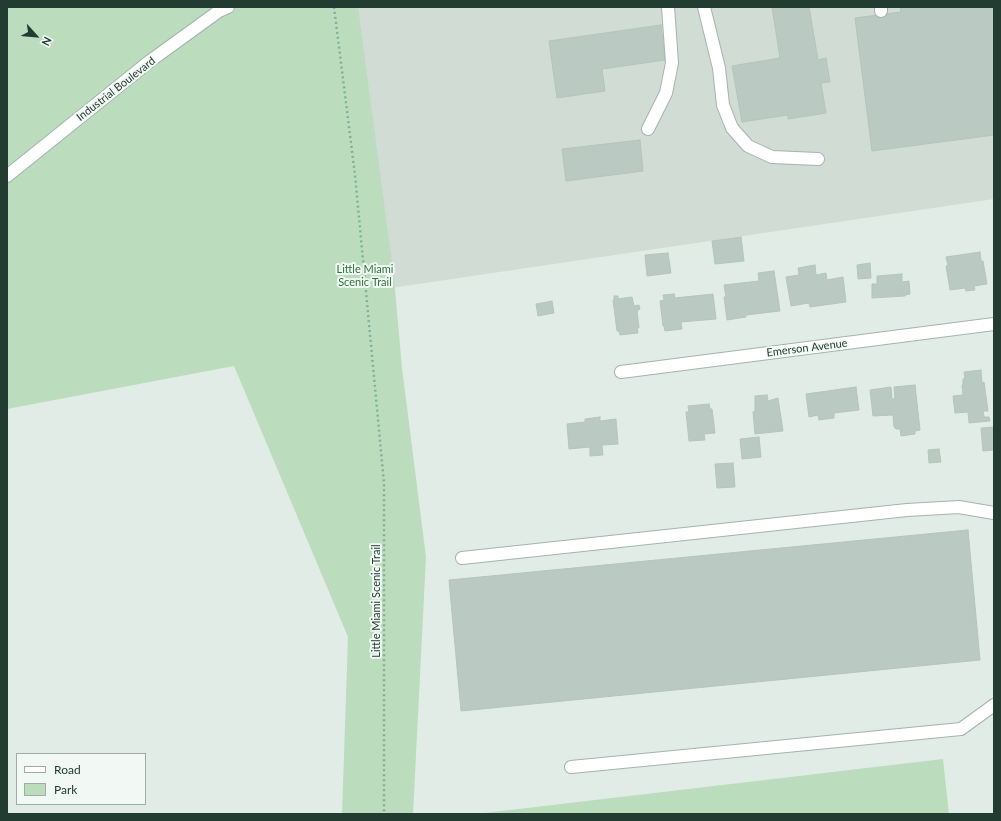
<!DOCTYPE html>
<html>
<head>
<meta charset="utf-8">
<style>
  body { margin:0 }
  #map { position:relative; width:1001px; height:821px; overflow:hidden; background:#e1ece6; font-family:Lato,sans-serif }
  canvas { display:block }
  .frame { position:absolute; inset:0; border:8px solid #223c31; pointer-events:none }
  .legend { position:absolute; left:16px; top:753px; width:130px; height:52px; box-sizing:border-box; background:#f2f8f4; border:1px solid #9fada6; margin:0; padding:5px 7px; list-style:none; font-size:12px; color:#223c31 }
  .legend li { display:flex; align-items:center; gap:8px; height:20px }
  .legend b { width:20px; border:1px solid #9fada6 }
  .north { position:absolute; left:16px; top:16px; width:40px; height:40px; -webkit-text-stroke:3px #f2f8f4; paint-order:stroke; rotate:117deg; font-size:11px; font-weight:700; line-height:16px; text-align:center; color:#223c31 }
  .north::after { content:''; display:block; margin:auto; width:14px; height:18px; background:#223c31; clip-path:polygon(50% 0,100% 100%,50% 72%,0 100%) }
</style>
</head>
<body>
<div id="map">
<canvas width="1001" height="821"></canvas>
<div class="frame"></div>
<ul class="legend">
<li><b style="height:5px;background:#fff"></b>Road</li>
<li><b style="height:11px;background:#bbddbe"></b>Park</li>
</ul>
<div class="north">N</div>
</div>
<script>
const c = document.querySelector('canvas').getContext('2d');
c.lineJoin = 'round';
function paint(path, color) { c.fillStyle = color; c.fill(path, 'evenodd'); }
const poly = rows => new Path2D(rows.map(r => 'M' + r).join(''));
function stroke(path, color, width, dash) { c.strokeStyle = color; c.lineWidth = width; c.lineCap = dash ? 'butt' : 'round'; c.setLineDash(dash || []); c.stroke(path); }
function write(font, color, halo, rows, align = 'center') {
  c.font = font + ' Lato,sans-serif'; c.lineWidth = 4; c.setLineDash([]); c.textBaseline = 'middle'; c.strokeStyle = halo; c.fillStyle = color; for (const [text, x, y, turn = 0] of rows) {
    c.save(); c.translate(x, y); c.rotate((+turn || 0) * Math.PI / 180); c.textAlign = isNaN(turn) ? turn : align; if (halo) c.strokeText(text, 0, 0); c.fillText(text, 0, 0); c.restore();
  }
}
paint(poly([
  [356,7,994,7,994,199,391,288]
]), '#d0dcd4');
paint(poly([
  [7,7,358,7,394,278,402,368,426,557,413,814,342,814,348,637,234,366,7,409],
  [943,759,949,814,476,814]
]), '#bbddbe');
const building = poly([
  [772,7,809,7,818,60,826,58,830,82,821,83,826,113,788,119,788,115,742,122,732,66,780,58,772,7],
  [900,7,994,7,994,135,872,151,855,18,901,12,900,7],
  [661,25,665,60,602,69,605,91,557,98,549,41,661,25],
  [640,140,643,171,566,181,562,149,640,140],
  [741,237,744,261,715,264,712,241,741,237],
  [980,252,981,261,983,261,987,284,974,286,975,290,966,291,965,288,950,290,946,266,948,266,946,257,980,252],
  [668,253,671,273,647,276,645,255,668,253],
  [870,263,871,278,858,279,857,265,870,263],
  [815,265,816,275,826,273,827,280,843,277,846,302,810,307,809,303,791,306,786,277,799,275,798,268,815,265],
  [774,271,780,311,746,315,746,317,727,320,724,297,726,297,724,285,759,281,758,273,774,271],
  [902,274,902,282,909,281,910,294,905,295,905,296,872,298,872,284,877,284,877,276,902,274],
  [674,294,675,298,713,294,716,319,681,322,682,329,665,331,664,326,663,326,660,301,664,300,663,295,674,294],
  [614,296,618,296,618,299,632,297,634,306,639,305,640,309,637,311,639,328,637,328,638,333,620,335,619,331,617,331,613,300,614,300,614,296],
  [552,301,554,313,538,316,536,304,552,301],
  [981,370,982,383,984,382,988,411,983,411,984,417,989,417,990,421,969,423,968,412,955,413,953,396,963,395,962,385,963,385,963,379,965,378,964,372,981,370],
  [915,385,920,430,915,431,915,434,901,436,900,429,896,429,894,427,893,415,873,416,870,390,891,387,892,399,895,399,894,387,915,385],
  [856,387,859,410,834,413,834,418,819,420,818,415,809,417,806,394,856,387],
  [767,395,768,401,778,398,783,431,755,434,753,412,755,411,755,396,767,395],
  [709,404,710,409,712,409,715,433,704,434,705,440,689,441,686,412,689,412,688,406,709,404],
  [600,417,600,421,616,419,618,444,602,445,603,455,590,456,590,447,569,449,567,424,585,422,585,419,600,417],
  [994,427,994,450,983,451,981,428,994,427],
  [759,437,761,457,742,459,740,439,759,437],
  [939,449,941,462,929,463,928,450,939,449],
  [733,463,735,487,717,488,715,464,733,463],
  [968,530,980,660,461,711,449,580,968,530]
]);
paint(building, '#bac9c1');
stroke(building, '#b4c5bb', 1);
const minor = poly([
  [704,7,719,68,723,105,732,128,748,146,772,157,818,159],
  [881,7,881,11],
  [648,129,666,93,672,63,668,7],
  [7,176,150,61,219,11,228,7],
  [621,372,994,324],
  [462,558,907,510,959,507,994,513],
  [571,767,961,729,994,705]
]);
stroke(minor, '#a4b4ac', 14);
stroke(poly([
  [334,7,355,175,384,483,384,814]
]), '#82af9a', 2.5, [2, 3]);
stroke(minor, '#fff', 12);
write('11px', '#223c31', '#f2f8f4', [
  ["Industrial Boulevard",116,89,-38],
  ["Emerson Avenue",807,348,-7],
  ["Little Miami Scenic Trail",376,601,-90]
]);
write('11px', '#2d733d', '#f2f8f4', [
  ["Little Miami",365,269],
  ["Scenic Trail",365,282]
]);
</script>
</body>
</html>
